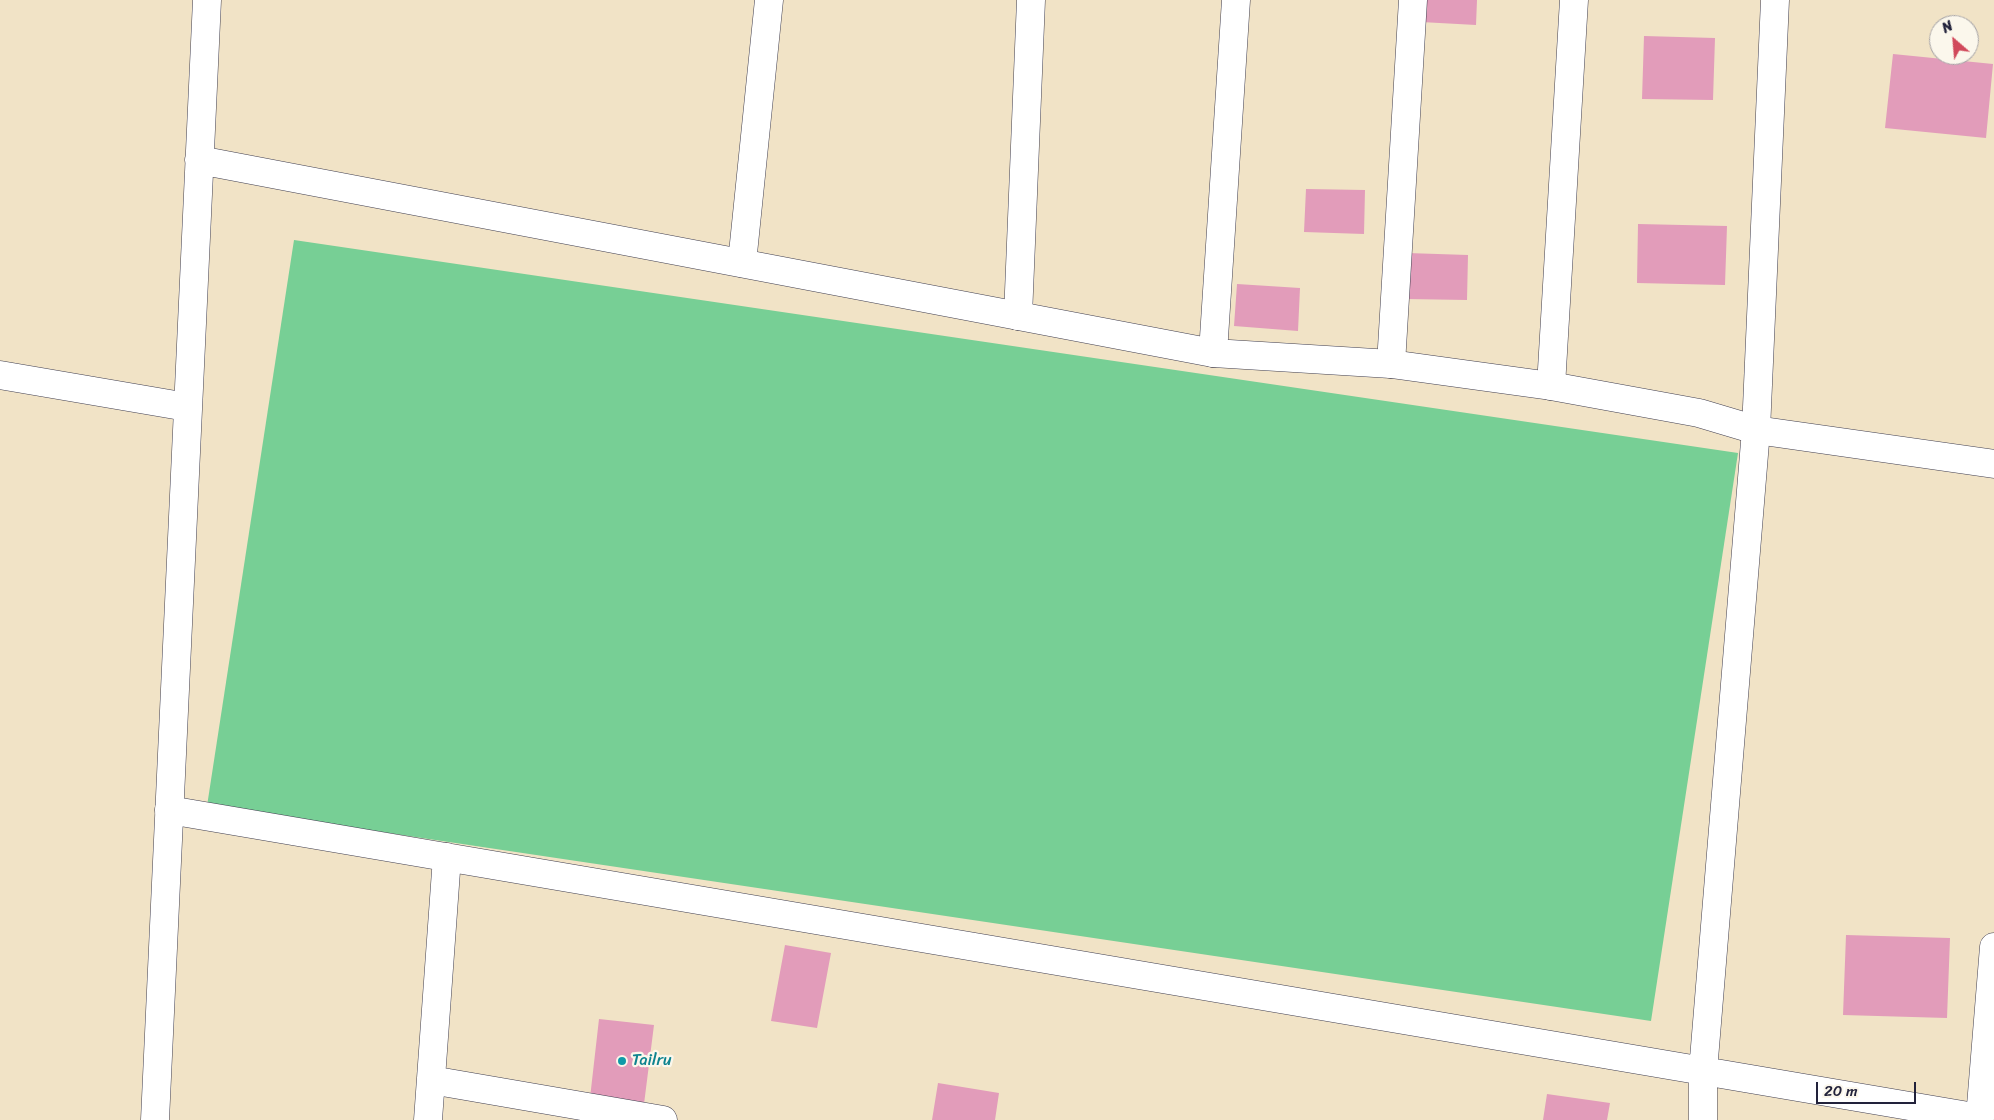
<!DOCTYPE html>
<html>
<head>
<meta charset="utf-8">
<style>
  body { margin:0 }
  #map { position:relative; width:1994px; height:1120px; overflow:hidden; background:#f1e3c6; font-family:Sriracha,sans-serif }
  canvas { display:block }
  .north { position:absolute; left:1929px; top:15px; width:50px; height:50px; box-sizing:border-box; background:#fbf7ec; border:1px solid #a4a2a5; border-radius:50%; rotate:333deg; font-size:14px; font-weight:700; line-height:20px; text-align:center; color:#22223b }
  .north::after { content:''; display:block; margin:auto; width:18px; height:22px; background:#d1495b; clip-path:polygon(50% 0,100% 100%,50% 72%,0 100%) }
  .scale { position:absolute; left:1816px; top:1082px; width:100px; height:22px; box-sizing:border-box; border:2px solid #22223b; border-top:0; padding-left:6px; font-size:15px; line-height:18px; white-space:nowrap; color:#22223b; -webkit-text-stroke:4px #fbf7ec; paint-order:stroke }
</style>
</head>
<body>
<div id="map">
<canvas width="1994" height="1120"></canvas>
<div class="north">N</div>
<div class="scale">20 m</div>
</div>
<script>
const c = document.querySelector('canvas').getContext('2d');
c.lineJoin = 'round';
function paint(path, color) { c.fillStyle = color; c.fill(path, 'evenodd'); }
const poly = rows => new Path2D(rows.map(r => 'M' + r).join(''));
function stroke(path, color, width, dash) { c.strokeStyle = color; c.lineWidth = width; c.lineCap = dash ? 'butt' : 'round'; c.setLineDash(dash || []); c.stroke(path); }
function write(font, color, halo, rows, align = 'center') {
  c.font = font + ' Sriracha,sans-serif'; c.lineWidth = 4.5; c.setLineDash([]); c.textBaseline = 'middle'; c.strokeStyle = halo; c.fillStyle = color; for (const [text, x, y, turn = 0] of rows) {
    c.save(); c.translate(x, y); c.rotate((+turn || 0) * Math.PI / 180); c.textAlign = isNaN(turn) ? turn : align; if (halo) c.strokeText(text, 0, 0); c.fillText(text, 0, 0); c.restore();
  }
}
paint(poly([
  [294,240,1738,453,1651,1021,207,806]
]), '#77cf95');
paint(poly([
  [1423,0,1477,0,1476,25,1421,22],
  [1644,36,1715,38,1713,100,1642,99],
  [1893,54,1993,64,1986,138,1885,128],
  [1306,189,1365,190,1364,234,1304,232],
  [1638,224,1727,226,1725,285,1637,283],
  [1407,253,1468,255,1467,300,1406,299],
  [1237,284,1300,288,1298,331,1234,326],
  [1846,935,1950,938,1947,1018,1843,1015],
  [785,945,831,953,817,1028,771,1021],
  [599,1019,654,1025,644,1104,590,1098],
  [938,1083,999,1093,995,1120,932,1120],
  [1547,1094,1610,1103,1607,1120,1543,1120]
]), '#e29cba');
const minor = poly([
  [742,263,769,0],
  [1018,316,1031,0],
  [1213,353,1236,0],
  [1391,364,1413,0],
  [0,375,187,407],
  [1551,386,1574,0],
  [169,810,1980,1118,1994,947],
  [431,1080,663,1120],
  [428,1120,447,857],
  [1703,1120,1703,1071,1756,430,1775,0]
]);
const tertiary = poly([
  [199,160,1213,353,1391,364,1551,386,1699,413,1756,430,1994,464],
  [155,1120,207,0]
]);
stroke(minor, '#413f50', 29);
stroke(tertiary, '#413f50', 29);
stroke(minor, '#fff', 28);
stroke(tertiary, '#fff', 28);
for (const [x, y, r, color] of [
  [622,1061,5,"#0f9aa8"]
]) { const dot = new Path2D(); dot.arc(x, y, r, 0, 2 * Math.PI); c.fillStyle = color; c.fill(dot); stroke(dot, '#fbf7ec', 2); }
write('16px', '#0d838f', '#fbf7ec', [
  ["Tailru",632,1061]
], 'left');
</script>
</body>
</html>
